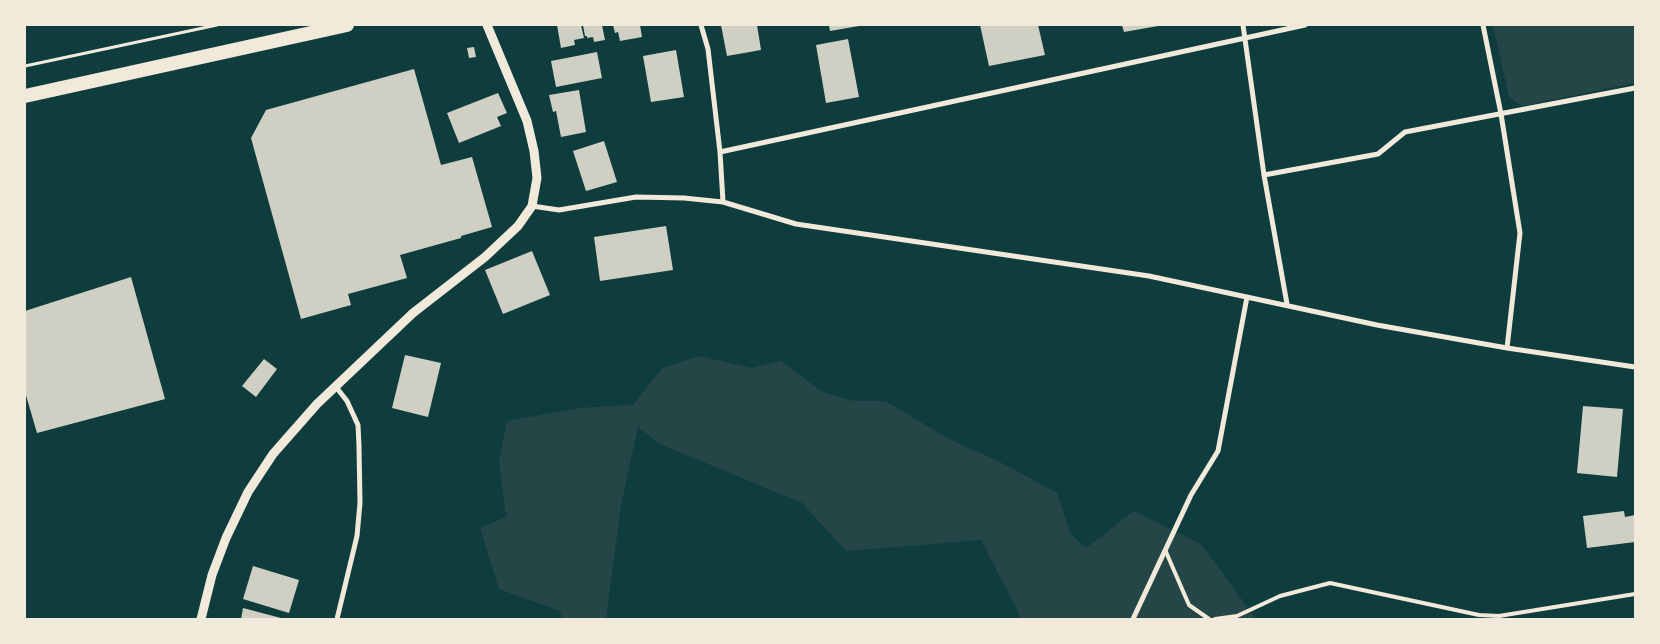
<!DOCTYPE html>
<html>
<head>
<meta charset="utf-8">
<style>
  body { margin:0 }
  #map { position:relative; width:1660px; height:644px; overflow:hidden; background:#0f3d3e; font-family:"DM Sans",sans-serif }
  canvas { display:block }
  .frame { position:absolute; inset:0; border:26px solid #f1e9da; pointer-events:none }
</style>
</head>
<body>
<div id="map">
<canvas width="1660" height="644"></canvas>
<div class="frame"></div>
</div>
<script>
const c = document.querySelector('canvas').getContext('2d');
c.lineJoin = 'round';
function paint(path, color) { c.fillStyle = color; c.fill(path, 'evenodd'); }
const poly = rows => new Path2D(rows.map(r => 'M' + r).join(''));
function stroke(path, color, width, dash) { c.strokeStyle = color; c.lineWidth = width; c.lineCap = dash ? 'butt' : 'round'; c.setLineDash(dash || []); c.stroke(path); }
paint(poly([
  [1493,25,1635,25,1635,83,1522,106,1509,97],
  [700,356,751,368,781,361,822,392,855,401,885,401,951,440,996,460,1057,493,1071,534,1086,548,1134,511,1201,544,1256,619,1019,619,1018,612,981,540,846,551,802,503,660,444,638,427,621,505,606,619,562,619,560,611,499,589,480,528,506,517,499,461,507,421,579,408,633,405,662,368]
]), '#244646');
paint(poly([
  [557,25,581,25,584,38,574,40,575,45,561,48],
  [583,25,602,25,605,40,594,42,593,37,587,38,587,36,585,36],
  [613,25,640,25,642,37,620,41,618,32,615,33],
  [721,25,757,25,761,50,727,56],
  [829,25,859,25,859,26,830,31],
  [980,25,1038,25,1045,55,989,66],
  [1122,25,1158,25,1158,26,1124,32],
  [848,39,859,97,826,103,816,45],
  [474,47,476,57,469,58,467,48],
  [676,50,684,97,651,102,643,56],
  [597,52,602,78,556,87,551,61],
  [414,69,441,165,472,157,492,227,461,236,461,238,400,255,407,278,348,294,351,305,301,319,251,138,266,110],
  [579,90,586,132,561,137,556,111,553,112,549,95],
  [498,93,507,113,497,117,501,126,459,143,447,113],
  [604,141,617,182,586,191,573,151],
  [666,226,673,270,600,281,594,237],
  [532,251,550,295,503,314,485,270],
  [131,277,165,399,37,433,25,392,25,311],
  [405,355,441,363,428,417,392,408],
  [264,359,277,369,256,397,242,386],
  [1583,406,1623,409,1617,477,1577,473],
  [1624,511,1625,517,1635,515,1635,542,1587,548,1583,516],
  [253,566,299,580,289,613,243,599],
  [243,608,281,618,281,619,241,619]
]), '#cfcfc3');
stroke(poly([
  [25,66,217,25]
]), '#f1e9da', 3);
stroke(poly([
  [1166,552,1189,605,1209,619],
  [1215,619,1237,616,1280,596,1330,583,1479,615,1499,616,1635,594]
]), '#f1e9da', 4);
stroke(poly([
  [701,25,708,49,720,152,723,202],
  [1243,25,1264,175,1287,304],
  [1483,25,1501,114,1520,233,1507,348],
  [720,152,1305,25],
  [1264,175,1378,154,1405,132,1635,88],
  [532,206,559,210,636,197,684,198,723,202,796,224,1149,276,1377,325,1507,348,1635,367],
  [336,387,347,401,358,425,359,446,360,503,357,536,337,619],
  [1133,619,1191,495,1218,451,1247,297]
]), '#f1e9da', 5);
stroke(poly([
  [201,619,212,575,226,538,248,492,273,454,317,404,413,313,485,257,518,226,532,206,537,178,534,151,527,121,487,25]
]), '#f1e9da', 9);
stroke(poly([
  [25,96,347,25]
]), '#f1e9da', 14);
</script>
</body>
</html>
